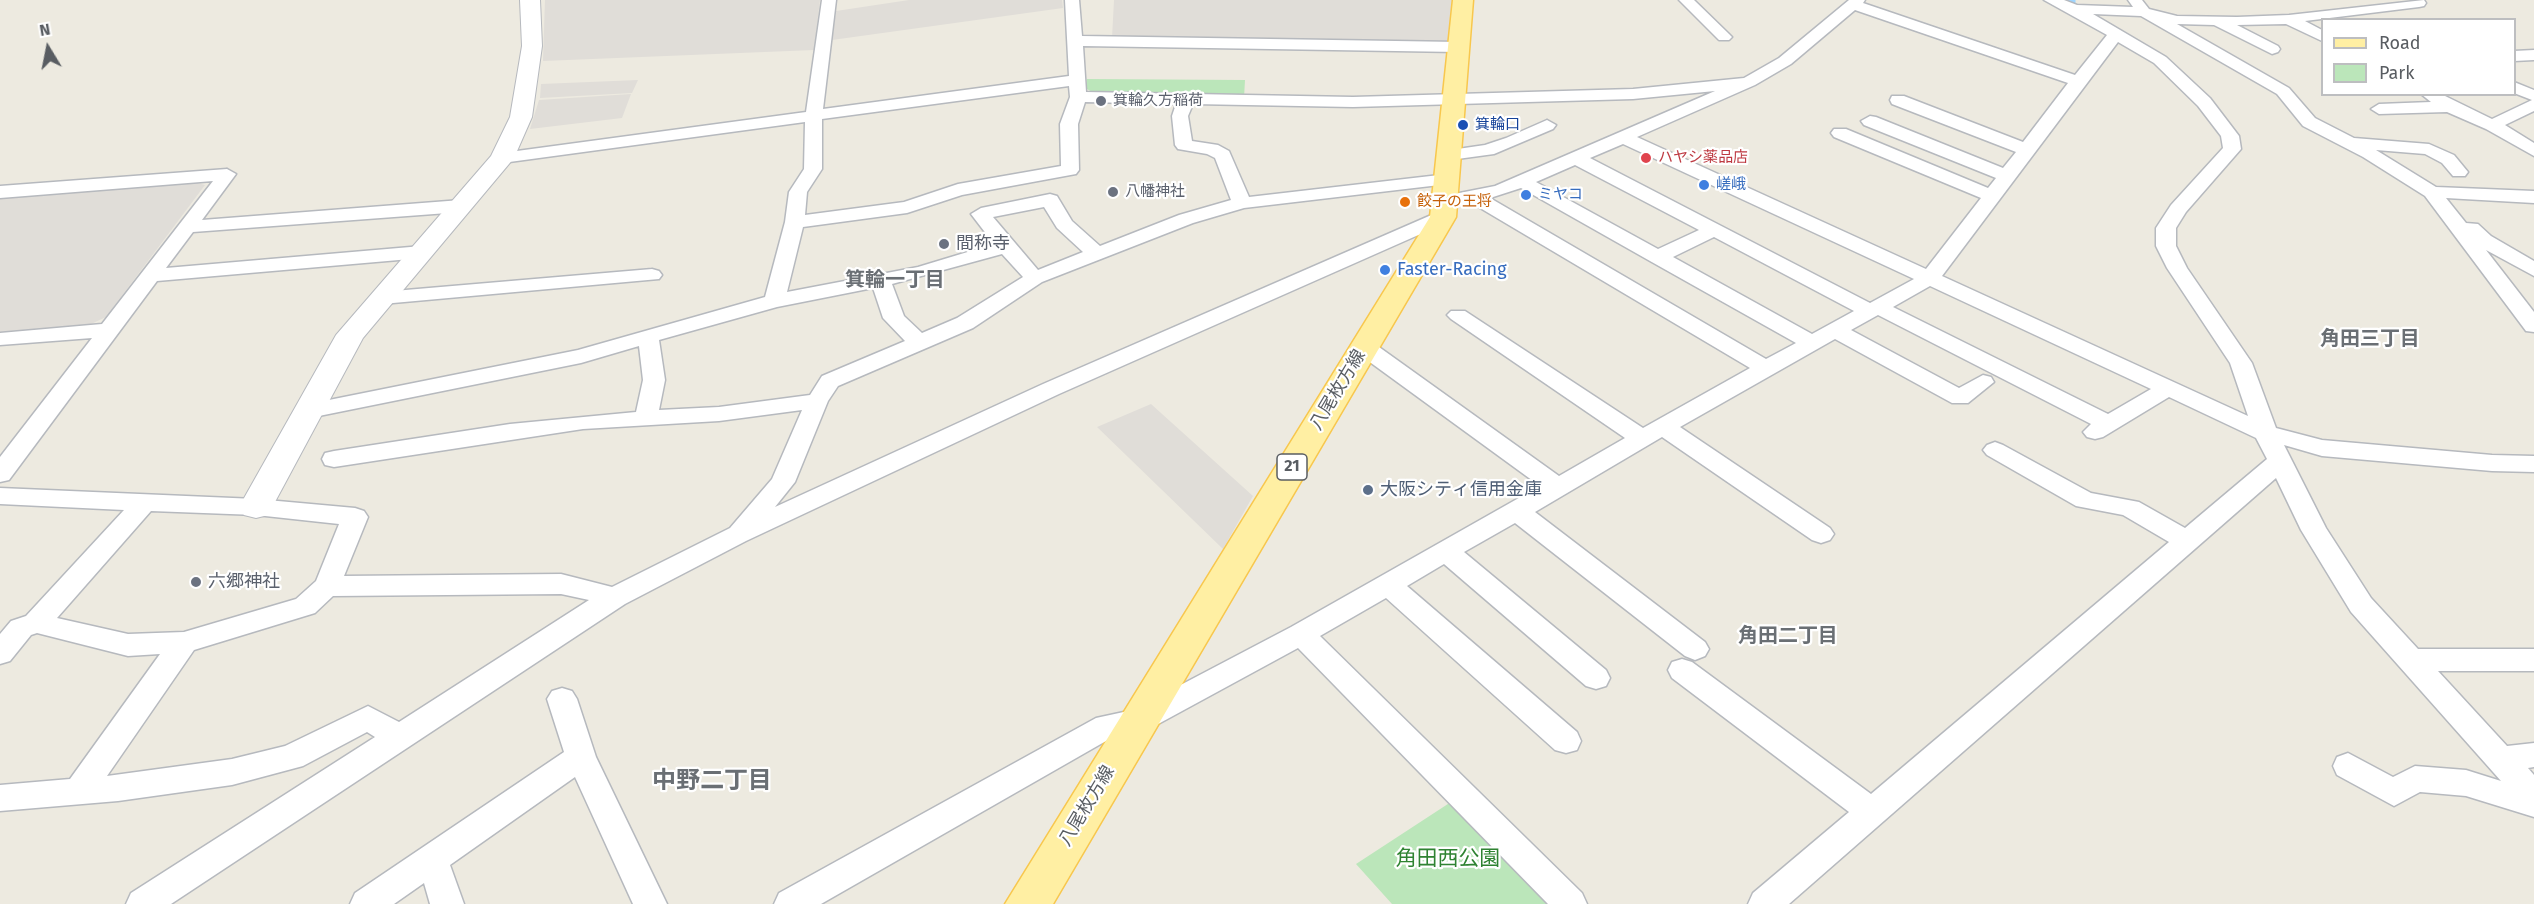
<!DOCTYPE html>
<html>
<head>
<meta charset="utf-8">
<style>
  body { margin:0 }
  #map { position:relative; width:2534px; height:904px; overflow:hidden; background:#edeae0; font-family:"Fira Sans",sans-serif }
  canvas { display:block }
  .legend { position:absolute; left:2321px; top:18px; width:195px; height:78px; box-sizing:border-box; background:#fff; border:2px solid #bdbec0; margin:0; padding:8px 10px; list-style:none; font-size:18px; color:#595d62 }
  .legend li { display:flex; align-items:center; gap:12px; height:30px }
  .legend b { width:30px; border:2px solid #bdbec0 }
  .north { position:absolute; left:18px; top:18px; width:60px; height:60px; -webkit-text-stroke:4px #fff; paint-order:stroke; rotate:350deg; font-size:16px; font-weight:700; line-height:24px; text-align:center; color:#595d62 }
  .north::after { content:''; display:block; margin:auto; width:21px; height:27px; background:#595d62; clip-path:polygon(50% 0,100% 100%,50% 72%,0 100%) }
</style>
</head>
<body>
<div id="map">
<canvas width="2534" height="904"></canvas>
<ul class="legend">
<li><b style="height:8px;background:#ffefa3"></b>Road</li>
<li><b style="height:16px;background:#bbe6ba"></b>Park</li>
</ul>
<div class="north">N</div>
</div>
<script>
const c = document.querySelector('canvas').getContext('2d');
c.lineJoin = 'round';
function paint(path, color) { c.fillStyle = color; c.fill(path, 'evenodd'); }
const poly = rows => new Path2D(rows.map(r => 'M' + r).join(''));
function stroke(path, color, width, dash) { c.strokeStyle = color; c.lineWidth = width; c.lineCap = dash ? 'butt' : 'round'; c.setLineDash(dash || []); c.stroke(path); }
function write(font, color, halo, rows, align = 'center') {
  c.font = font + ' "Fira Sans","Noto Sans JP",sans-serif'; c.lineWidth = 4.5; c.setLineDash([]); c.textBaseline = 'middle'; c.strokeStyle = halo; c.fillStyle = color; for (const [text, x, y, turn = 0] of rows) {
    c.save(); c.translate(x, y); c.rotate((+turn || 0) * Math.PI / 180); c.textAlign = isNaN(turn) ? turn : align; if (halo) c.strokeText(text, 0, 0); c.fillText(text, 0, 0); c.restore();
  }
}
paint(poly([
  [545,0,820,0,814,50,543,61],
  [909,0,1062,0,1063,8,832,40,836,11],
  [1114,0,1453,0,1451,43,1112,38],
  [638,80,632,93,540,98,541,84],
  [631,94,622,118,530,129,539,100],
  [194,182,205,185,106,317,91,324,0,333,0,197],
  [1151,404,1253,496,1223,549,1097,427]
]), '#e0ddd8');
paint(poly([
  [1087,79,1245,80,1244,98,1096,94,1085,88],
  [1454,800,1558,904,1392,904,1356,864]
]), '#bbe6ba');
stroke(poly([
  [2067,0,2073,3,2073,0]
]), '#9ed5ff', 5);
const minor = poly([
  [822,0,836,0,823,109,1069,76,1065,0,1079,0,1082,36,1458,42,1466,47,1458,52,1083,46,1086,92,1353,97,1633,89,1744,78,1779,58,1849,0,1865,0,1863,3,2075,75,2107,35,2044,0,2064,0,2077,5,2133,7,2128,0,2142,0,2149,9,2177,16,2237,17,2289,15,2424,0,2426,3,2424,6,2419,7,2305,21,2322,30,2322,41,2286,24,2237,25,2278,46,2280,49,2278,52,2272,54,2214,25,2177,24,2289,88,2315,118,2354,138,2429,144,2454,155,2468,172,2465,176,2453,176,2442,163,2425,154,2376,150,2436,187,2534,191,2534,203,2446,198,2466,223,2478,224,2491,236,2534,261,2534,276,2486,250,2534,312,2534,332,2526,331,2425,196,2363,157,2303,126,2277,94,2141,16,2093,14,2166,57,2210,98,2239,136,2241,149,2186,212,2176,228,2176,246,2187,268,2252,363,2276,428,2322,440,2492,455,2534,456,2534,472,2492,471,2322,456,2284,445,2326,528,2371,598,2418,649,2534,649,2534,671,2438,671,2507,746,2534,743,2534,767,2528,768,2534,775,2534,817,2466,796,2420,792,2394,806,2337,775,2333,766,2337,757,2348,753,2393,777,2415,766,2466,770,2501,781,2351,612,2301,530,2276,478,1789,904,1748,904,1753,893,1849,812,1672,678,1668,670,1672,662,1682,659,1692,662,1871,794,2169,542,2123,515,2076,506,1987,455,1983,450,1987,445,1995,442,2003,445,2091,493,2139,502,2185,528,2267,459,2256,438,2169,397,2103,437,2095,439,2087,437,2083,432,2091,424,1878,315,1851,330,1959,388,1983,375,1991,377,1994,382,1968,403,1952,403,1835,339,1680,427,1830,528,1834,534,1830,540,1821,543,1812,540,1662,437,1535,512,1705,642,1709,649,1705,656,1695,660,1685,656,1515,523,1464,552,1606,670,1610,678,1606,686,1596,689,1586,686,1444,564,1407,586,1577,732,1581,741,1577,750,1566,753,1555,750,1386,598,1320,636,1582,893,1587,904,1548,904,1298,648,1149,729,1113,737,821,904,774,904,779,893,1096,718,1133,710,1291,627,1540,486,1356,352,1353,347,1356,342,1372,342,1559,476,1625,438,1451,319,1447,315,1451,311,1465,311,1643,428,1750,368,1470,202,1446,207,1437,201,1439,197,1495,186,1715,91,1633,99,1353,107,1193,104,1188,116,1192,141,1218,145,1229,151,1249,197,1448,174,1457,179,1448,184,1244,208,1193,223,1042,282,973,328,838,386,828,401,795,482,775,507,1043,384,1436,213,1443,211,1453,217,1450,221,1059,394,746,541,625,604,171,904,126,904,131,893,375,737,367,732,303,766,232,785,118,801,0,811,0,785,70,779,160,654,128,656,37,633,31,635,10,661,0,664,0,634,11,621,26,616,124,510,0,504,0,488,256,499,355,508,364,511,368,517,344,576,561,574,612,587,730,528,772,479,802,410,719,421,583,429,334,467,325,465,322,459,325,453,334,451,510,424,636,412,643,380,639,346,581,363,309,418,301,416,297,411,301,406,309,404,578,350,765,297,785,222,789,192,804,169,805,122,502,163,493,158,502,153,806,112,822,0],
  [1855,10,2068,83,2023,142,1904,96,1892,96,1890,100,1892,104,2016,152,2003,168,1876,117,1870,116,1861,121,1864,125,1996,178,1988,188,1846,129,1834,129,1831,133,1834,137,1981,198,1926,269,1637,137,1755,85,1791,64,1855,10],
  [2118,42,2154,63,2198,106,2221,136,2223,148,2171,205,2156,228,2156,246,2167,268,2230,363,2248,416,1942,276,2118,42],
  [1069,86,1070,97,1060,124,1061,166,958,184,904,202,805,215,807,192,822,169,822,119,1069,86],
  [1085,102,1176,104,1172,116,1175,145,1178,149,1207,154,1215,158,1231,200,1179,215,1100,246,1072,221,1057,196,1050,194,981,208,971,214,994,244,918,267,787,292,803,227,907,213,962,195,1076,174,1079,170,1078,124,1085,102],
  [1623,144,1914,279,1870,303,1590,158,1623,144],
  [1575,165,1699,230,1658,249,1536,182,1575,165],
  [1521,188,1650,261,1796,343,1766,359,1490,198,1521,188],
  [1044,207,1057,228,1083,252,1038,270,993,217,1044,207],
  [1714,237,1854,311,1812,334,1673,257,1714,237],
  [1002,254,1023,277,957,318,922,333,904,316,892,284,1002,254],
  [1930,286,2151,389,2108,414,1893,307,1930,286],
  [873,288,883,318,905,341,822,376,810,395,719,407,659,410,665,380,659,340,777,307,873,288],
  [151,511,256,515,339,524,316,581,296,599,184,632,128,634,57,618,151,511],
  [561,594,589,600,399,722,368,706,285,746,232,759,107,776,194,650,315,613,333,596,561,594],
  [1679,0,1694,0,1729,34,1732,37,1729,40,1719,40,1679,0],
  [2534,50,2534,60,2514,61,2514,51,2534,50],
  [2514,82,2534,90,2534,111,2505,125,2534,143,2534,156,2486,129,2447,112,2379,114,2371,109,2379,104,2431,102,2421,94,2441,94,2492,119,2532,100,2514,93,2514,82],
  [1547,120,1556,125,1553,129,1494,154,1450,160,1441,155,1444,151,1485,145,1506,138,1547,120],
  [227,169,236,174,202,220,461,200,470,206,461,212,193,232,166,268,422,246,429,248,432,252,429,256,422,258,157,281,9,480,0,482,0,457,92,338,0,345,0,333,102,324,213,181,0,198,0,186,227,169],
  [652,269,659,271,662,275,659,279,382,304,375,302,372,298,375,294,382,292,652,269],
  [562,688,572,691,577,699,596,757,667,904,633,904,575,777,450,865,464,904,430,904,424,883,394,904,350,904,355,893,564,752,547,699,552,691,562,688]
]);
const tertiary = poly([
  [520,0,540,0,542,46,532,117,514,158,363,338,268,515,256,518,244,515,239,507,336,335,491,156,510,117,522,46,520,0]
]);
const primary = poly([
  [1453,0,1473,0,1456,217,1053,904,1005,904,1430,217,1453,0]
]);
stroke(minor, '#b6b9be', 3);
stroke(tertiary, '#b6b9be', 2);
stroke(primary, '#f8c74d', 3);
paint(minor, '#fff');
paint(tertiary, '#fff');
paint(primary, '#ffefa3');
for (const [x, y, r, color] of [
  [1101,101,6,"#6b7280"],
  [1463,125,6,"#1a4fb4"],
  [1646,158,6,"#e0444e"],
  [1704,185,6,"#3f7fe0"],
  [1113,192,6,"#6b7280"],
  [1526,195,6,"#3f7fe0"],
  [1405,202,6,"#e8710a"],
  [944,244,6,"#6b7280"],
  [1385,270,6,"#3f7fe0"],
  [1368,490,6,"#5c6f8a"],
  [196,582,6,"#6b7280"]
]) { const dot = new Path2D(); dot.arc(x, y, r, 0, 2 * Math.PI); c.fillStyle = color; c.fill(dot); stroke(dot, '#fff', 2); }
write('15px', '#5b616d', '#fff', [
  ["箕輪久方稲荷",1113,101],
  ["八幡神社",1125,192]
], 'left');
write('15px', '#164399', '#fff', [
  ["箕輪口",1475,125]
], 'left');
write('15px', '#be3a42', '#fff', [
  ["ハヤシ薬品店",1658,158]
], 'left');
write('15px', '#366cbe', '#fff', [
  ["嵯峨",1716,185],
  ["ミヤコ",1538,195]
], 'left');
write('15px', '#c56008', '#fff', [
  ["餃子の王将",1417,202]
], 'left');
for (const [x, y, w] of [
  [1292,467,30]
]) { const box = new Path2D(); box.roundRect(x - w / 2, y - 13, w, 26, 4.5); c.fillStyle = '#fff'; c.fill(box); stroke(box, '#595d62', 1.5); }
write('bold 16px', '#595d62', null, [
  ["21",1292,467]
]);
write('18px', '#5b616d', '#fff', [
  ["間称寺",956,244],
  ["六郷神社",208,582]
], 'left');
write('18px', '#366cbe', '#fff', [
  ["Faster-Racing",1397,270]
], 'left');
write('18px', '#595d62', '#fff', [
  ["八尾枚方線",1338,390,-59],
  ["八尾枚方線",1087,806,-59]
]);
write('18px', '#4e5e75', '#fff', [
  ["大阪シティ信用金庫",1380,490]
], 'left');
write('bold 20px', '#6a6f74', '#fff', [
  ["箕輪一丁目",895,280],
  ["角田三丁目",2370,339],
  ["角田二丁目",1788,636]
]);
write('21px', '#2f8332', '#fff', [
  ["角田西公園",1448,859]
]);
write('bold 24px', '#6a6f74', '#fff', [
  ["中野二丁目",712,781]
]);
</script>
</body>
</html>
